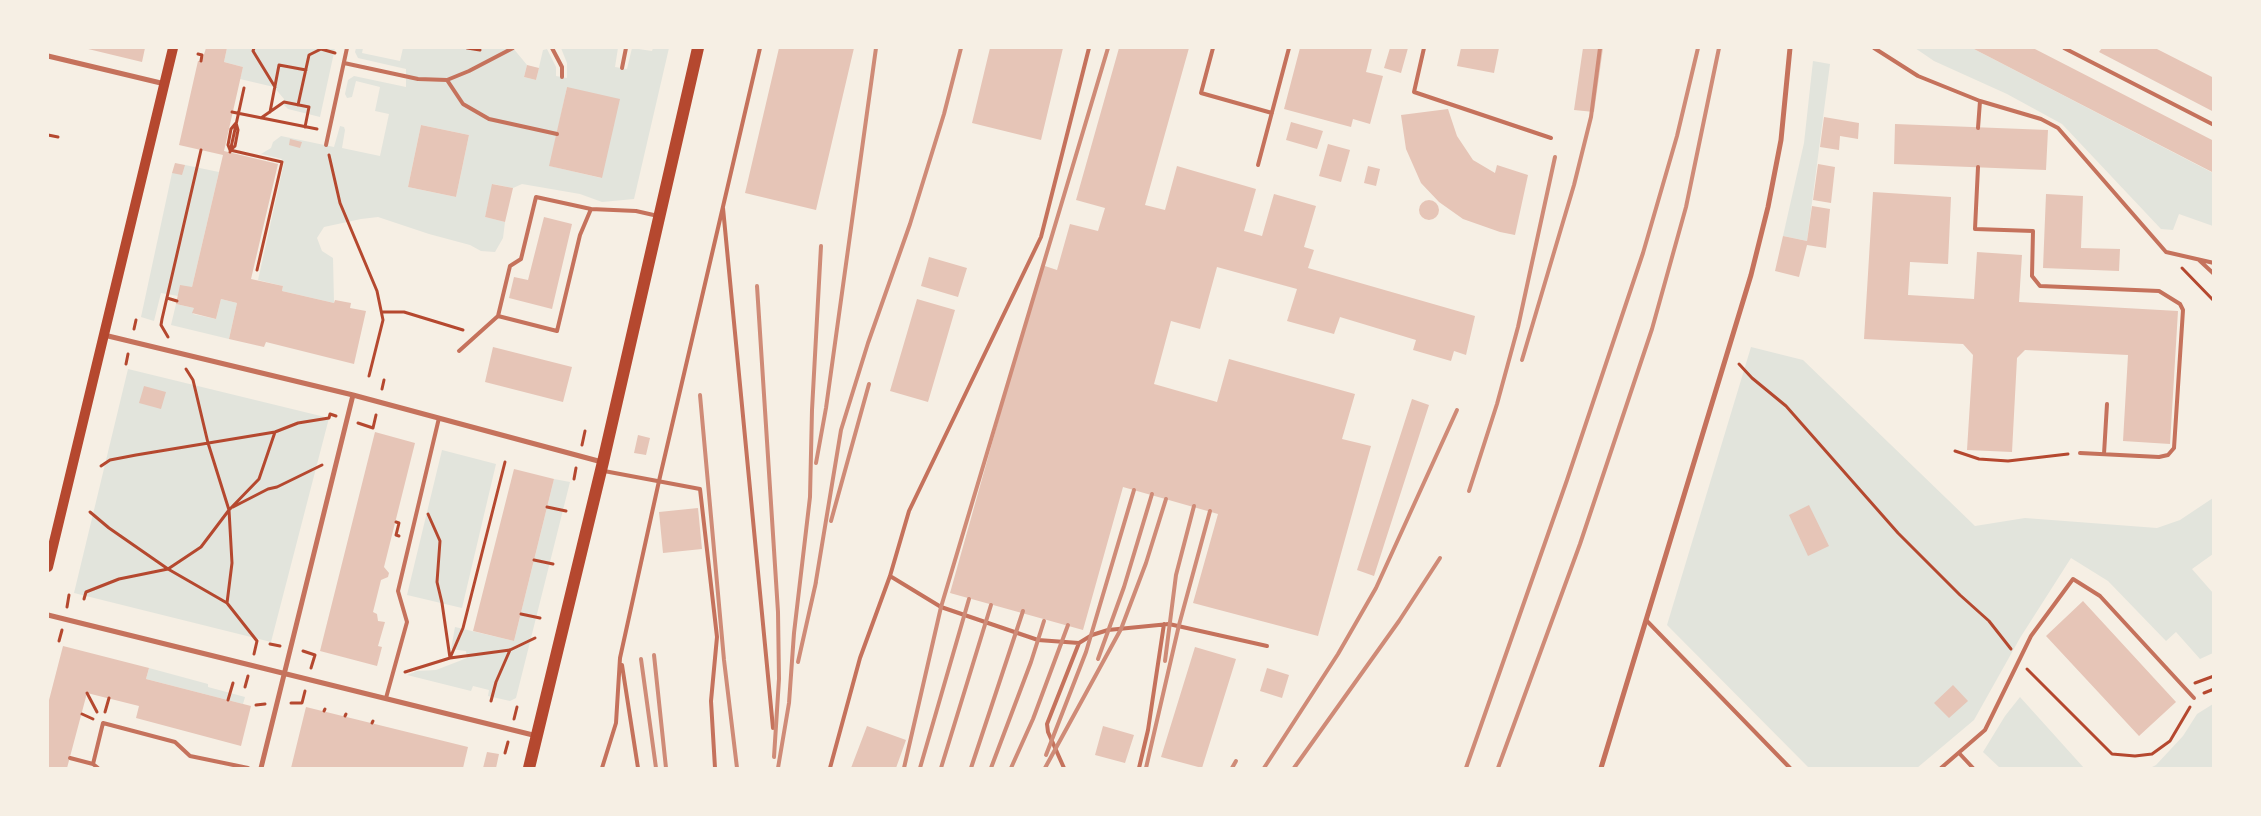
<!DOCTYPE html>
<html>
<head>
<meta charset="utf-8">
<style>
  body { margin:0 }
  #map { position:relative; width:2261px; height:816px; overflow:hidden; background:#f6efe4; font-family:Lato,sans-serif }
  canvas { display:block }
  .frame { position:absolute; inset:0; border:49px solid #f6efe4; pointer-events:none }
</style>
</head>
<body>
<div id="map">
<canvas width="2261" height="816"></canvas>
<div class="frame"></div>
</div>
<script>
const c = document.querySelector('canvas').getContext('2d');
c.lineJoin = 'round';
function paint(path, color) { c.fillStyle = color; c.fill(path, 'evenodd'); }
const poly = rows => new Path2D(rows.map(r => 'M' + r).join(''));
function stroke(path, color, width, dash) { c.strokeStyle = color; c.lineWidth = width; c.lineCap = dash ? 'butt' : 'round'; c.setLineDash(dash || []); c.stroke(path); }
paint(poly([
  [227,48,335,48,320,117,288,109,284,105,284,99,274,87,240,79,243,67,224,62],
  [356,48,363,48,362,53,400,61,403,48,513,48,527,65,524,77,536,80,543,50,547,49,556,67,556,76,567,78,567,63,561,48,618,48,615,67,627,69,632,48,652,51,653,48,669,48,634,199,602,202,580,194,522,184,513,188,493,184,485,217,505,222,503,238,495,252,481,251,470,245,429,234,378,217,361,219,324,227,317,238,322,251,333,258,334,303,282,291,283,286,258,280,284,163,282,159,261,154,271,148,273,142,281,136,334,147,340,126,344,127,345,130,342,148,380,156,389,114,375,111,380,87,356,81,352,97,347,98,345,94,348,80,354,76,406,87,406,69,358,58,355,52],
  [567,87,602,178,601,178,550,166],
  [421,125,469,135,456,197,408,187],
  [1915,48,1972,48,2213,173,2213,226,2179,214,2173,230,2161,229,2062,124,2007,94,1934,61],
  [1813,61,1830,64,1807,241,1783,236,1804,143],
  [185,165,219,172,192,287,178,296,161,293,154,321,141,317,172,173],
  [221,299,237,303,229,339,171,325,176,304,194,308,193,314,216,319],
  [1751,347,1803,360,1975,526,2025,518,2157,528,2180,520,2213,498,2213,554,2192,569,2213,593,2213,653,2200,659,2176,632,2166,641,2108,581,2071,558,2020,638,1974,720,1917,768,1809,768,1667,625],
  [128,369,329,418,271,642,74,593],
  [442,450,496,464,462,608,407,595],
  [554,479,570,482,516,698,510,701,488,696,489,690,473,686,471,691,407,675,417,671,436,670,467,658,466,651,451,649,455,627,514,641],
  [149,668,208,684,208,687,245,697,243,704,146,679],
  [2020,697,2084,768,2000,768,1983,752,2005,716],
  [2213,704,2213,768,2150,768,2156,765,2183,736,2197,714]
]), '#e2e4dc');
paint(poly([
  [84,48,145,48,142,62],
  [206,48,227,48,224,62,243,67,224,151,278,164,251,279,283,286,282,291,334,303,335,300,351,303,350,308,366,311,354,364,266,342,264,347,229,339,237,303,221,299,216,319,192,313,194,308,176,304,180,285,192,287,223,155,179,145,198,61,202,61],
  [779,48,854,48,816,210,745,193],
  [990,48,1063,48,1041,140,972,123],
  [1119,48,1189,48,1145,205,1165,210,1177,166,1256,189,1244,231,1262,236,1274,194,1316,206,1304,247,1314,250,1308,268,1475,316,1466,355,1454,351,1451,361,1413,350,1416,340,1340,317,1334,334,1287,321,1297,289,1217,267,1200,329,1171,321,1154,384,1217,402,1229,359,1355,394,1342,439,1371,446,1318,636,1193,603,1218,514,1123,487,1083,630,950,593,1042,265,1057,270,1070,224,1098,231,1105,208,1076,200],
  [1300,48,1372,48,1366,72,1383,76,1370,124,1353,119,1351,127,1284,109],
  [1390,48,1408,48,1401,73,1384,68],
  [1461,48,1499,48,1494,73,1457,66],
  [1583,48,1603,48,1594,112,1574,110],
  [1972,48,2033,48,2214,141,2214,173],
  [2102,48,2155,48,2214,78,2214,112,2099,52],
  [527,65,539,68,536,80,524,77],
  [567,87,620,99,602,178,549,166],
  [1448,109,1457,136,1473,160,1495,173,1497,165,1528,175,1515,235,1500,232,1463,219,1439,202,1421,183,1406,149,1401,115],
  [1824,117,1859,123,1858,139,1840,136,1839,150,1820,147],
  [1291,122,1323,131,1317,149,1286,140],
  [1895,124,2048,130,2046,170,1894,164],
  [421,125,469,135,456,197,408,187],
  [290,139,302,142,300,148,289,145],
  [1328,144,1350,150,1341,182,1319,176],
  [175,163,185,165,182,175,172,173],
  [1818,164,1835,167,1831,203,1813,200],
  [1368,166,1380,169,1376,186,1364,183],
  [492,184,513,188,505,222,485,217],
  [1873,192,1951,197,1948,264,1910,262,1908,295,1974,299,1977,252,2022,255,2019,302,2178,311,2170,444,2123,441,2128,355,2025,350,2017,358,2012,452,1967,450,1973,355,1963,344,1864,339],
  [2046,194,2083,196,2081,248,2120,249,2119,271,2043,268],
  '1419 210a10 10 0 1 1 20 0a10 10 0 1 1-20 0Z',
  [1812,206,1830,209,1826,248,1807,245,1799,277,1775,271,1783,236,1807,241],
  [544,217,572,224,552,309,509,298,514,277,528,280],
  [929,257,967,268,958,297,921,286],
  [917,299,955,310,928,402,890,391],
  [493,347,572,367,563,402,485,382],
  [144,386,166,392,161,409,139,403],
  [1412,399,1429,405,1374,576,1357,570],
  [375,432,415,443,384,567,389,573,388,577,381,580,373,612,377,614,378,621,385,622,378,646,382,647,377,666,320,651],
  [638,435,650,438,646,455,634,453],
  [514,469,554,479,514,641,473,631],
  [1809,505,1829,546,1808,556,1789,515],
  [698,508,702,549,663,553,659,512],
  [2083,601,2176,702,2139,736,2046,636],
  [63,646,149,668,146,679,251,706,241,746,136,718,139,706,87,693,67,768,48,768,48,704],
  [1195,647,1236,659,1202,768,1161,757],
  [1267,668,1289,675,1282,698,1260,691],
  [1953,685,1968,701,1949,718,1934,703],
  [306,707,468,747,463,768,291,768],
  [867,726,906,740,896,768,851,768],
  [1103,726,1134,735,1125,763,1095,755],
  [487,752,499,754,496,768,483,768]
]), '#e6c5b7');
stroke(poly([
  [254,48,253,51,275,87],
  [467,48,480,50],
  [198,54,202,55,201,61],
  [298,105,309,55,321,49,335,53],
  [232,112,317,129],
  [270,112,279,65,306,70],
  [261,118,284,102,309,107,305,127],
  [236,123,238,130,235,146,230,150,228,145,231,129,236,123],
  [48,135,58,137],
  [230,150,282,162,257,270],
  [230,152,244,88],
  [329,155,340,203,377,291,383,320,369,376],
  [2182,268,2214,301],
  [167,298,177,301],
  [382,312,404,312,463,330],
  [134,329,136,320],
  [168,337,161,325,162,319,201,150],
  [126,364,128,354],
  [1739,364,1752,378,1786,406,1898,533,1960,595,1989,621,2011,649],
  [382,389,384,380],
  [358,423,373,428,376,415],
  [582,445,585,431],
  [1955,451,1979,459,2008,461,2068,454],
  [101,466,110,460,136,455,275,432,298,423,329,418,330,414,336,416],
  [574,479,576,468],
  [233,507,268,489,277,487,322,465],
  [547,507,566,511],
  [90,512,109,528,168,569,227,603,257,641,254,654],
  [428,514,440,541,437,582,442,603,450,658,463,628,505,462],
  [396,522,399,523,396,535,399,536],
  [534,560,553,564],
  [84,599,86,592,119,579,168,569,201,547,229,510,208,443,193,380,186,369],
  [227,603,232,563,229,510,259,479,275,432],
  [67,607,69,595],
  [521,614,540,618],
  [59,641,62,630],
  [270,644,280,646],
  [303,651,315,655,311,668],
  [2027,669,2112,754,2135,756,2152,754,2170,741,2190,707],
  [405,672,450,658,510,650,535,638],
  [2195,683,2214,676],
  [245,687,248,676],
  [87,693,97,712],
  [2204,693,2214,689],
  [228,700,233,683],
  [491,701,496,682,510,650],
  [291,703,302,703,305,691],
  [256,705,265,704],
  [324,711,325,709],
  [105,712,109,698],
  [82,714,93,719],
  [345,716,346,714],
  [514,719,517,707],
  [372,723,373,721],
  [505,753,508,742]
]), '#b5482f', 3);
stroke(poly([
  [552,48,562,67,562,77],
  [1213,48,1201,93,1272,113],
  [1424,48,1414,92,1551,138],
  [1874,48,1918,76,1980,101,2041,119,2058,128,2166,252,2214,263],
  [2064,48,2214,125],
  [344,63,418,79,447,80,469,71,513,48],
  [622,68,626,48],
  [447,80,463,104,489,119,557,134],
  [1978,128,1980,101],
  [326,145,347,48],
  [1258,165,1289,48],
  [1978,167,1975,229,2033,231,2032,276,2040,286,2159,291,2180,304,2183,310,2174,448,2168,455,2159,457,2080,453],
  [723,208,773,728],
  [2199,260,2214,274],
  [498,316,557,331,580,235,591,209,636,211,658,216],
  [459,351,498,316,510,266,521,259,536,197,591,209],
  [2104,454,2107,404],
  [604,471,700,489,717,637,711,701,715,768],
  [890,576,941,607,1038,640,1079,643,1092,635,1108,630,1169,624,1267,646],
  [1646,620,1790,768],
  [622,665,638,768],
  [386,698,407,622,398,591,439,418],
  [1959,753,1973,768],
  [70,758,93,764],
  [98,768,93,764,103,723,175,742,190,756,248,768],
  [602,768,616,723,620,658,659,481,760,48],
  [830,768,860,658,890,576,909,511,1041,237,1089,48],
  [1064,768,1048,732,1047,724,1079,643],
  [1139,768,1148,730,1164,624],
  [1941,768,1985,730,2031,636,2073,579,2100,596,2194,698]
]), '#c5725c', 4);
stroke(poly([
  [48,56,165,84],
  [104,335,353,395,602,462],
  [48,615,537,736],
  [261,768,353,395],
  [1601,768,1751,275,1768,207,1781,140,1790,48]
]), '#c5725c', 5);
stroke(poly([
  [48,567,173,48]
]), '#b5482f', 10);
stroke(poly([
  [529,768,603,462,698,48]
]), '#b5482f', 12);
stroke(poly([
  [757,286,778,612,779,679,774,757],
  [1522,360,1574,185,1591,117,1600,48],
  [700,395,724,660,737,768],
  [816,463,826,408,876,48],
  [1469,491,1497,404,1518,327,1555,157],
  [831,521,869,384],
  [815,587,841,430,868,343,910,224,944,114,961,48],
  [654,655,666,768],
  [641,659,656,768],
  [1098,659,1124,587,1152,494],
  [1165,661,1176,575,1194,506],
  [798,662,816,582],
  [1046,755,1086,652,1134,490],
  [778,768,789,703,794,633,810,497,812,410,821,246],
  [904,768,941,607,1108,48],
  [920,768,969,599],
  [941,768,991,605],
  [971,768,1023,611],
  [991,768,1031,662,1044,621],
  [1011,768,1033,719,1068,625],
  [1045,768,1121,629,1146,563,1166,499],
  [1146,768,1179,625,1210,511],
  [1232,768,1236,761],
  [1264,768,1338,654,1376,588,1457,410],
  [1294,768,1399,621,1440,558],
  [1466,768,1567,480,1643,253,1677,136,1698,48],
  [1498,768,1580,544,1652,329,1686,207,1719,48]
]), '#cf8b77', 4);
</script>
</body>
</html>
